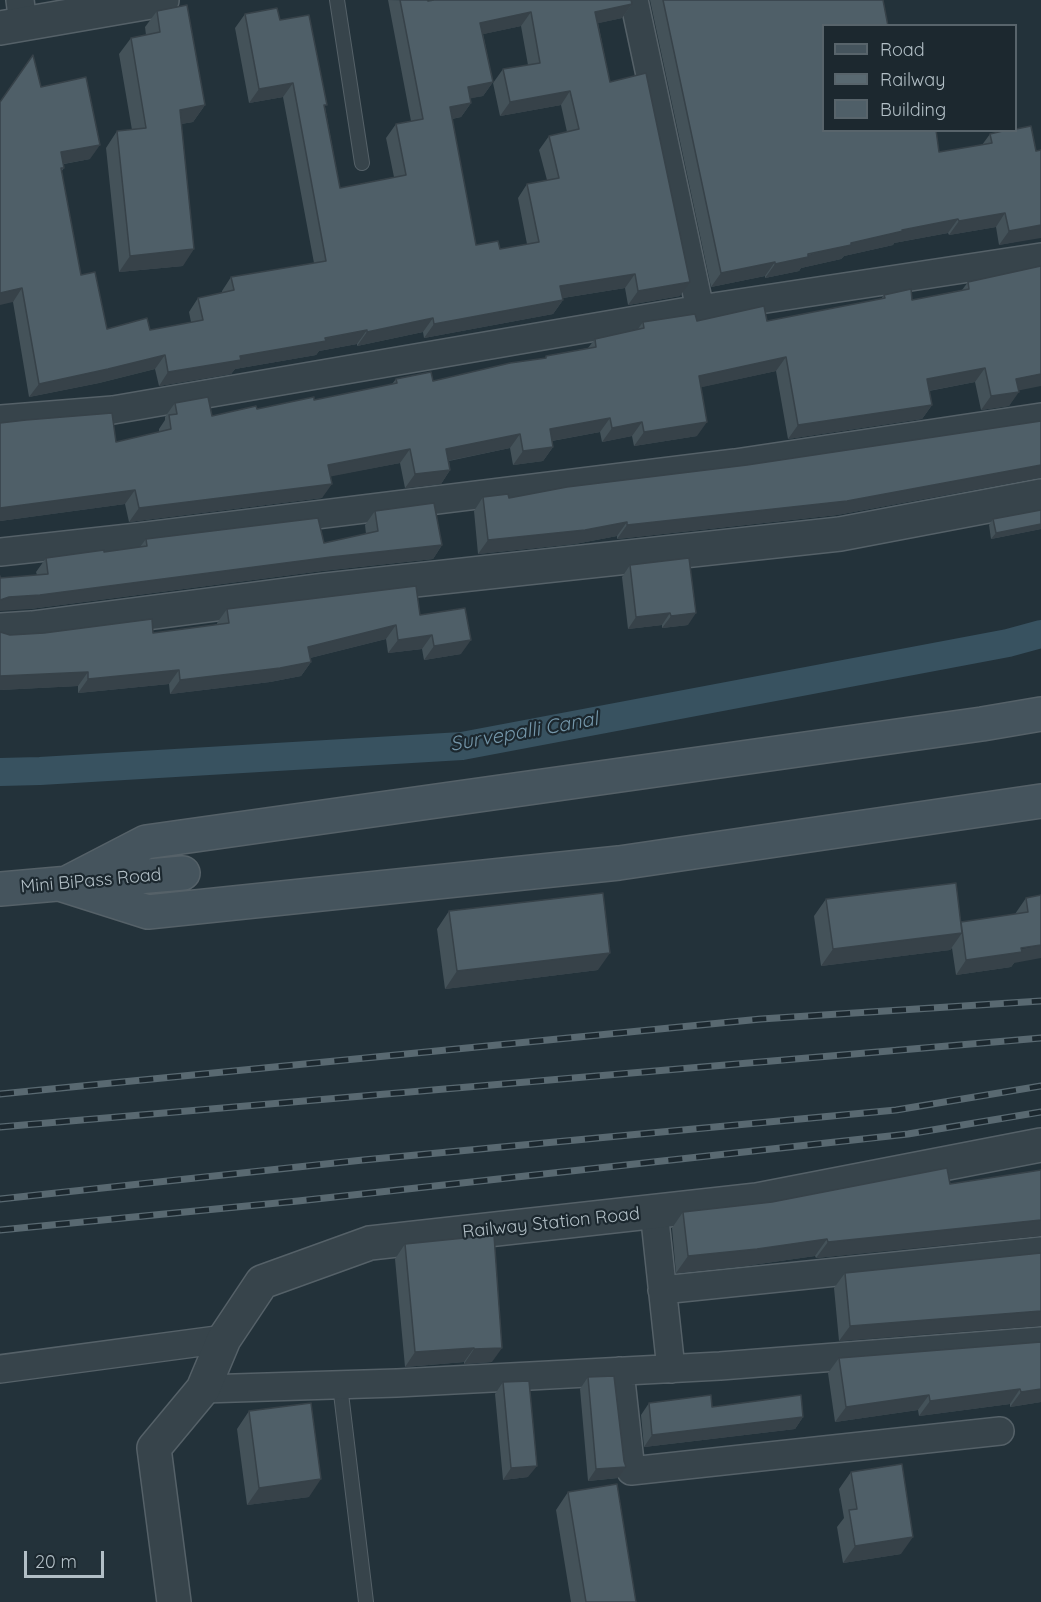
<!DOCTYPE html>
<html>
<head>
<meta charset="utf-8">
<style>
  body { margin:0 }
  #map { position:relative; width:1041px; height:1602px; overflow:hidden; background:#23323a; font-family:Quicksand,sans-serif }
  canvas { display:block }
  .legend { position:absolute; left:822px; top:24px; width:195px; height:108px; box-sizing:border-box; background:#1c282f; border:2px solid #58646b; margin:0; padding:8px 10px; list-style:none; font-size:18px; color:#b2bfc6 }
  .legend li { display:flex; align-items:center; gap:12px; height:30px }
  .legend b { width:30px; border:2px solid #58646b }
  .scale { position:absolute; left:24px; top:1551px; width:80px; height:27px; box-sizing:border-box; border:3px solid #b2bfc6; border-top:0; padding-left:8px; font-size:18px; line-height:21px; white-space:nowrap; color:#b2bfc6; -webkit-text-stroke:4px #1c282f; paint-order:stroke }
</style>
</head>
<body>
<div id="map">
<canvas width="1041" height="1602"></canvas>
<ul class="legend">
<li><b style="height:8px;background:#45545d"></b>Road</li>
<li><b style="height:8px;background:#596971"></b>Railway</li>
<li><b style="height:16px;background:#4f5f68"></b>Building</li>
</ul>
<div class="scale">20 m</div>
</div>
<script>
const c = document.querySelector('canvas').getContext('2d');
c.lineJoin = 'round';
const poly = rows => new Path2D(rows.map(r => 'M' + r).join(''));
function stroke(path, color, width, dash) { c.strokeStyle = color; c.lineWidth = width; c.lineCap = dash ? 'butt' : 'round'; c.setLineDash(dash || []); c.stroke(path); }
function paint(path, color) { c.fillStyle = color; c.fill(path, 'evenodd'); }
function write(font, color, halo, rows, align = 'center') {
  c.font = font + ' Quicksand,sans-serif'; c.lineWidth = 4.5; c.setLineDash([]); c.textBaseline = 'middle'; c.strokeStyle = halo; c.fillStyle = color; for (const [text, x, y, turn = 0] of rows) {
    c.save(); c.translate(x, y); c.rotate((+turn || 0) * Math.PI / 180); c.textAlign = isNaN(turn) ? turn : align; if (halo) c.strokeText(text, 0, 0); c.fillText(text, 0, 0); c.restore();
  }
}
stroke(poly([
  [0,772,40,771,462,746,1008,643,1041,634]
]), '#385260', 28);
const service = poly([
  [337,0,362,163],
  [340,1385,366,1602]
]);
const minor = poly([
  [20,0,23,24],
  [634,0,700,309],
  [0,419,113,410,700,309,1041,257],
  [0,552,138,537,735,463,1041,417],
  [654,1211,671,1369],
  [662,1290,1041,1251],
  [0,1369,224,1339],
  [620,1371,631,1471,1000,1431],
  [203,1389,397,1383,720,1366,1041,1341]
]);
const tertiary = poly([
  [0,28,162,0],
  [0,630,32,628,324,590,840,534,1041,496],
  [174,1602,154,1448,203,1389,224,1339,262,1282,370,1243,757,1200,1041,1145]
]);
const secondary = poly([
  [63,885,146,842,982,724,1041,714],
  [63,885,148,912,619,863,1041,801],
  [0,889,183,873]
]);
stroke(service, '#556168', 16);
stroke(minor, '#556168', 30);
stroke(tertiary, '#556168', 36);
stroke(secondary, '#556168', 36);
stroke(service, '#37444b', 14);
stroke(minor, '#37444b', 27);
stroke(tertiary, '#37444b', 33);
stroke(secondary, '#45545d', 33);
const rail = poly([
  [0,1094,761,1019,1041,1001],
  [0,1127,1041,1038],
  [0,1199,363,1160,896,1110,1041,1086],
  [0,1230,298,1201,908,1134,1041,1112]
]);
stroke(rail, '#596971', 7);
stroke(rail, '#1c282f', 4.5, [14]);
paint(poly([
  [388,0,632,4,622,18,598,23,610,82,680,296,628,305,625,288,563,298,563,300,553,314,424,338,423,332,357,346,357,344,319,351,316,355,235,369,231,374,159,386,155,369,99,383,29,397,13,302,41,87,90,159,64,164,64,168,61,172,81,275,107,329,150,330,191,322,189,312,198,298,222,293,222,291,231,277,314,263,283,97,249,103,235,28,245,14,280,20,325,107,340,188,394,177,386,138,396,124,411,121],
  [521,26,528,65,503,69,493,83,500,116,561,105,567,132,549,136,539,150,547,180,527,184,518,198,527,244,500,249,476,245,452,119,461,117,471,103,470,98,483,96,493,82,483,34],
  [650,0,883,0,824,26,939,152,982,145,990,134,1036,151,1041,237,999,245,996,227,949,235,948,233,894,243,893,245,844,256,841,259,801,268,799,271,765,278,765,276,711,287],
  [157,11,205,105,193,122,181,124,183,266,119,272,106,148,117,131,132,130,119,54,131,38,146,35,145,27],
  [968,282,1018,391,1009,406,981,410,975,382,929,391,932,405,922,419,788,439,776,371,701,387,697,436,634,446,632,436,602,442,600,432,552,441,553,447,543,461,513,465,510,448,449,461,450,470,441,484,405,488,400,463,330,476,322,498,129,522,125,504,0,521,0,423,116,442,159,432,159,429,165,420,165,417,175,403,212,416,314,400,392,384,396,379,433,381,545,358,546,356,588,348,595,339,638,329,643,322,697,321,767,321,881,299,884,295,912,300,962,290],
  [1041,421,1041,478,1038,478,837,515,617,539,617,536,575,544,478,554,474,511,483,497,509,498,747,465],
  [1041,510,1041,529,991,539,989,525,993,519],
  [375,511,442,545,433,559,322,571,30,609,0,578,37,575,36,572,46,558,104,552,140,547,146,539,324,543,366,534,365,525],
  [630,565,688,625,662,628,662,625,628,629,622,577],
  [227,609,420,615,461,654,424,660,422,649,388,653,386,639,310,658,311,662,301,676,270,682,170,694,169,684,78,693,78,686,0,690,0,632,10,635,153,633,217,625,217,623],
  [1041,895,1014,963,1011,967,956,975,952,948,950,950,821,966,814,916,826,899,961,922,1015,914,1026,898],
  [449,911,598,970,445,989,437,929],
  [950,1184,1039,1235,816,1258,815,1256,745,1266,676,1273,672,1228,683,1212],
  [405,1244,492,1362,464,1364,464,1362,405,1367,395,1259],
  [845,1273,1040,1325,839,1341,834,1288],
  [1041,1342,1041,1402,1010,1407,1010,1404,919,1416,918,1410,835,1422,828,1373,839,1358],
  [588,1377,624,1461,618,1478,588,1481,580,1389],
  [503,1382,528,1477,503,1480,495,1394],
  [649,1403,712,1407,803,1417,795,1429,644,1447,641,1415],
  [249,1411,309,1497,247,1505,237,1429],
  [851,1472,901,1554,843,1563,837,1527,844,1518,839,1489],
  [568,1492,636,1602,571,1602,556,1510]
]), '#445259');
paint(poly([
  [632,4,622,18,586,26,595,12],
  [531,12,521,26,470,37,480,23],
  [493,82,483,96,458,101,468,87],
  [293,83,283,97,249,103,259,89],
  [570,91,561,105,500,116,510,102],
  [471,103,461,117,440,121,450,107],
  [205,105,193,122,169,126,180,110],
  [100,145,90,159,52,166,61,152],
  [1005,213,996,227,949,235,959,221],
  [958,219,948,233,894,243,893,245,844,256,841,259,801,268,799,271,765,278,775,264,851,243,902,230],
  [1041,225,1041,238,999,245,1009,231],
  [194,249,183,266,119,272,130,256],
  [775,262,765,276,711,287,721,273],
  [635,274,625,288,550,300,560,286],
  [690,282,680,296,628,305,638,291],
  [22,288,13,302,0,305,0,293],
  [563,300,553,314,424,338,434,324],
  [433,318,423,332,357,346,367,332],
  [367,330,357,344,319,351,316,355,235,369,231,374,159,386,168,372,240,356],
  [165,355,155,369,99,383,29,397,39,384],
  [786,357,776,371,689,390,699,376],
  [985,368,975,382,917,393,927,379],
  [1041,374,1041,386,1006,393,1016,379],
  [1019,392,1009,406,981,410,991,396],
  [932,405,922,419,788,439,798,425],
  [610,418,600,432,540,443,550,429],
  [642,422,632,436,602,442,612,428],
  [707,422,697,436,634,446,644,432],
  [520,434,510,448,437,463,446,449],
  [553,447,543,461,513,465,523,451],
  [410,449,400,463,318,479,328,465],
  [1041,465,1041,478,1038,478,837,515,617,539,627,525],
  [450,470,441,484,405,488,415,474],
  [332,484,322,498,129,522,139,508],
  [135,490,125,504,0,521,0,508],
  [627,522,617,536,575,544,478,554,488,540],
  [1041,524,1041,529,991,539,996,533],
  [442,545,433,559,322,571,30,609,0,611,0,600,9,597,331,557],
  [670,613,662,625,628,629,636,617],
  [696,613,688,625,662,628,671,616],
  [396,625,386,639,298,661,308,647],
  [432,635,422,649,388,653,398,640],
  [471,640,461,654,424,660,434,646],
  [311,662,301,676,270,682,170,694,180,680],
  [179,670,169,684,78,693,88,679],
  [88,672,78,686,0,690,0,676],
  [962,933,950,950,821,966,833,949],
  [1041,945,1041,958,1014,963,1011,967,956,975,966,960],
  [610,953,598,970,445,989,457,971],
  [1041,1220,1041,1236,816,1258,828,1242],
  [827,1239,815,1256,745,1266,676,1273,688,1256],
  [1041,1311,1041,1326,839,1341,850,1326],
  [474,1348,464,1362,405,1367,415,1352],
  [502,1348,492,1362,464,1364,474,1349],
  [1020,1389,1010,1404,919,1416,930,1401],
  [1041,1389,1041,1402,1010,1407,1021,1392],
  [929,1395,918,1410,835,1422,846,1407],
  [803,1417,795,1429,644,1447,652,1435],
  [537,1466,528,1477,503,1480,511,1468],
  [626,1467,618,1478,588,1481,596,1469],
  [321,1479,309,1497,247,1505,259,1488],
  [913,1537,901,1554,843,1563,855,1546]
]), '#374249');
const building = poly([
  [400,0,427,0,428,1,434,0,631,0,632,4,595,12,610,82,646,73,690,282,638,291,635,274,560,286,563,300,434,324,433,318,367,332,367,330,325,338,326,341,240,356,241,360,168,372,165,355,108,369,39,384,22,288,0,293,0,102,33,55,41,87,86,77,100,145,61,152,64,168,61,168,81,275,95,272,107,329,147,318,150,330,203,320,198,298,234,290,231,277,326,261,293,83,259,89,245,14,277,8,280,20,309,15,327,105,324,105,340,188,406,175,396,124,423,119,400,0],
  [531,12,540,63,503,69,510,102,570,91,579,129,549,136,559,178,527,184,539,242,500,249,498,241,476,245,450,107,471,103,468,87,493,82,480,23,531,12],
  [663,0,883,0,888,26,824,26,824,130,936,130,939,152,992,143,990,134,1007,130,1016,130,1016,129,1031,126,1036,151,1041,150,1041,225,1009,231,1005,213,959,221,958,219,902,230,903,231,851,243,851,245,808,254,808,257,775,264,775,262,721,273,663,0],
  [187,5,205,105,180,110,194,249,130,256,117,131,146,128,131,38,160,32,157,11,187,5],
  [1041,266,1041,374,1016,379,1019,392,991,396,985,368,927,379,932,405,798,425,786,357,699,376,707,422,644,432,642,422,612,428,610,418,550,429,553,447,523,451,520,434,446,449,450,470,415,474,410,449,328,465,332,484,139,508,135,490,0,508,0,423,26,420,112,413,116,442,171,429,169,415,177,414,175,403,208,397,212,416,256,406,257,409,314,397,314,400,397,383,396,379,431,372,433,381,510,363,546,358,546,356,596,347,595,339,644,328,643,322,695,314,697,321,764,306,767,321,885,298,884,295,911,289,912,300,969,289,968,282,1041,266],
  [1041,421,1041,465,847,501,627,525,627,522,585,530,488,540,483,497,508,494,509,498,567,487,747,465,1041,421],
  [434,503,442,545,331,557,40,595,9,597,0,600,0,576,0,578,48,574,46,558,104,550,104,552,147,546,146,539,318,518,324,543,378,531,375,511,434,503],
  [1041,510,1041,524,996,533,993,519,1041,510],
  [689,558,696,613,671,616,670,613,636,617,630,565,689,558],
  [416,586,420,615,465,608,471,640,434,646,432,635,398,640,396,625,308,647,311,662,280,668,180,680,179,670,88,679,88,672,0,676,0,632,10,635,44,633,152,619,153,633,229,623,227,609,416,586],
  [956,883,962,933,833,949,826,899,956,883],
  [603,893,610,953,457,971,449,911,603,893],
  [1041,895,1041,945,1021,948,1022,952,966,960,961,922,1028,912,1026,898,1041,895],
  [947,1168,950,1184,1041,1170,1041,1220,828,1242,827,1239,757,1249,688,1256,683,1212,772,1202,947,1168],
  [494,1235,502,1348,474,1349,474,1348,415,1352,405,1244,494,1235],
  [1041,1253,1041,1311,850,1326,845,1273,1041,1253],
  [1041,1342,1041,1389,1021,1392,1020,1389,930,1401,929,1395,846,1407,839,1358,1041,1342],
  [614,1376,624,1461,626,1467,596,1469,588,1377,614,1376],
  [529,1381,537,1466,511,1468,503,1382,529,1381],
  [711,1395,712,1407,801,1395,803,1417,652,1435,649,1403,711,1395],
  [311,1403,321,1479,259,1488,249,1411,311,1403],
  [902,1464,913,1537,855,1546,849,1510,857,1509,851,1472,902,1464],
  [617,1484,636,1602,586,1602,568,1492,617,1484]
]);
paint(building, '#4f5f68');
stroke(building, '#374249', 1.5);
write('18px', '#b2bfc6', '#1c282f', [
  ["Mini BiPass Road",91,881,-5],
  ["Railway Station Road",551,1223,-6]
]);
write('italic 20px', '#7496a9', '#1c282f', [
  ["Survepalli Canal",524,732,-10]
]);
</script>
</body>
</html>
